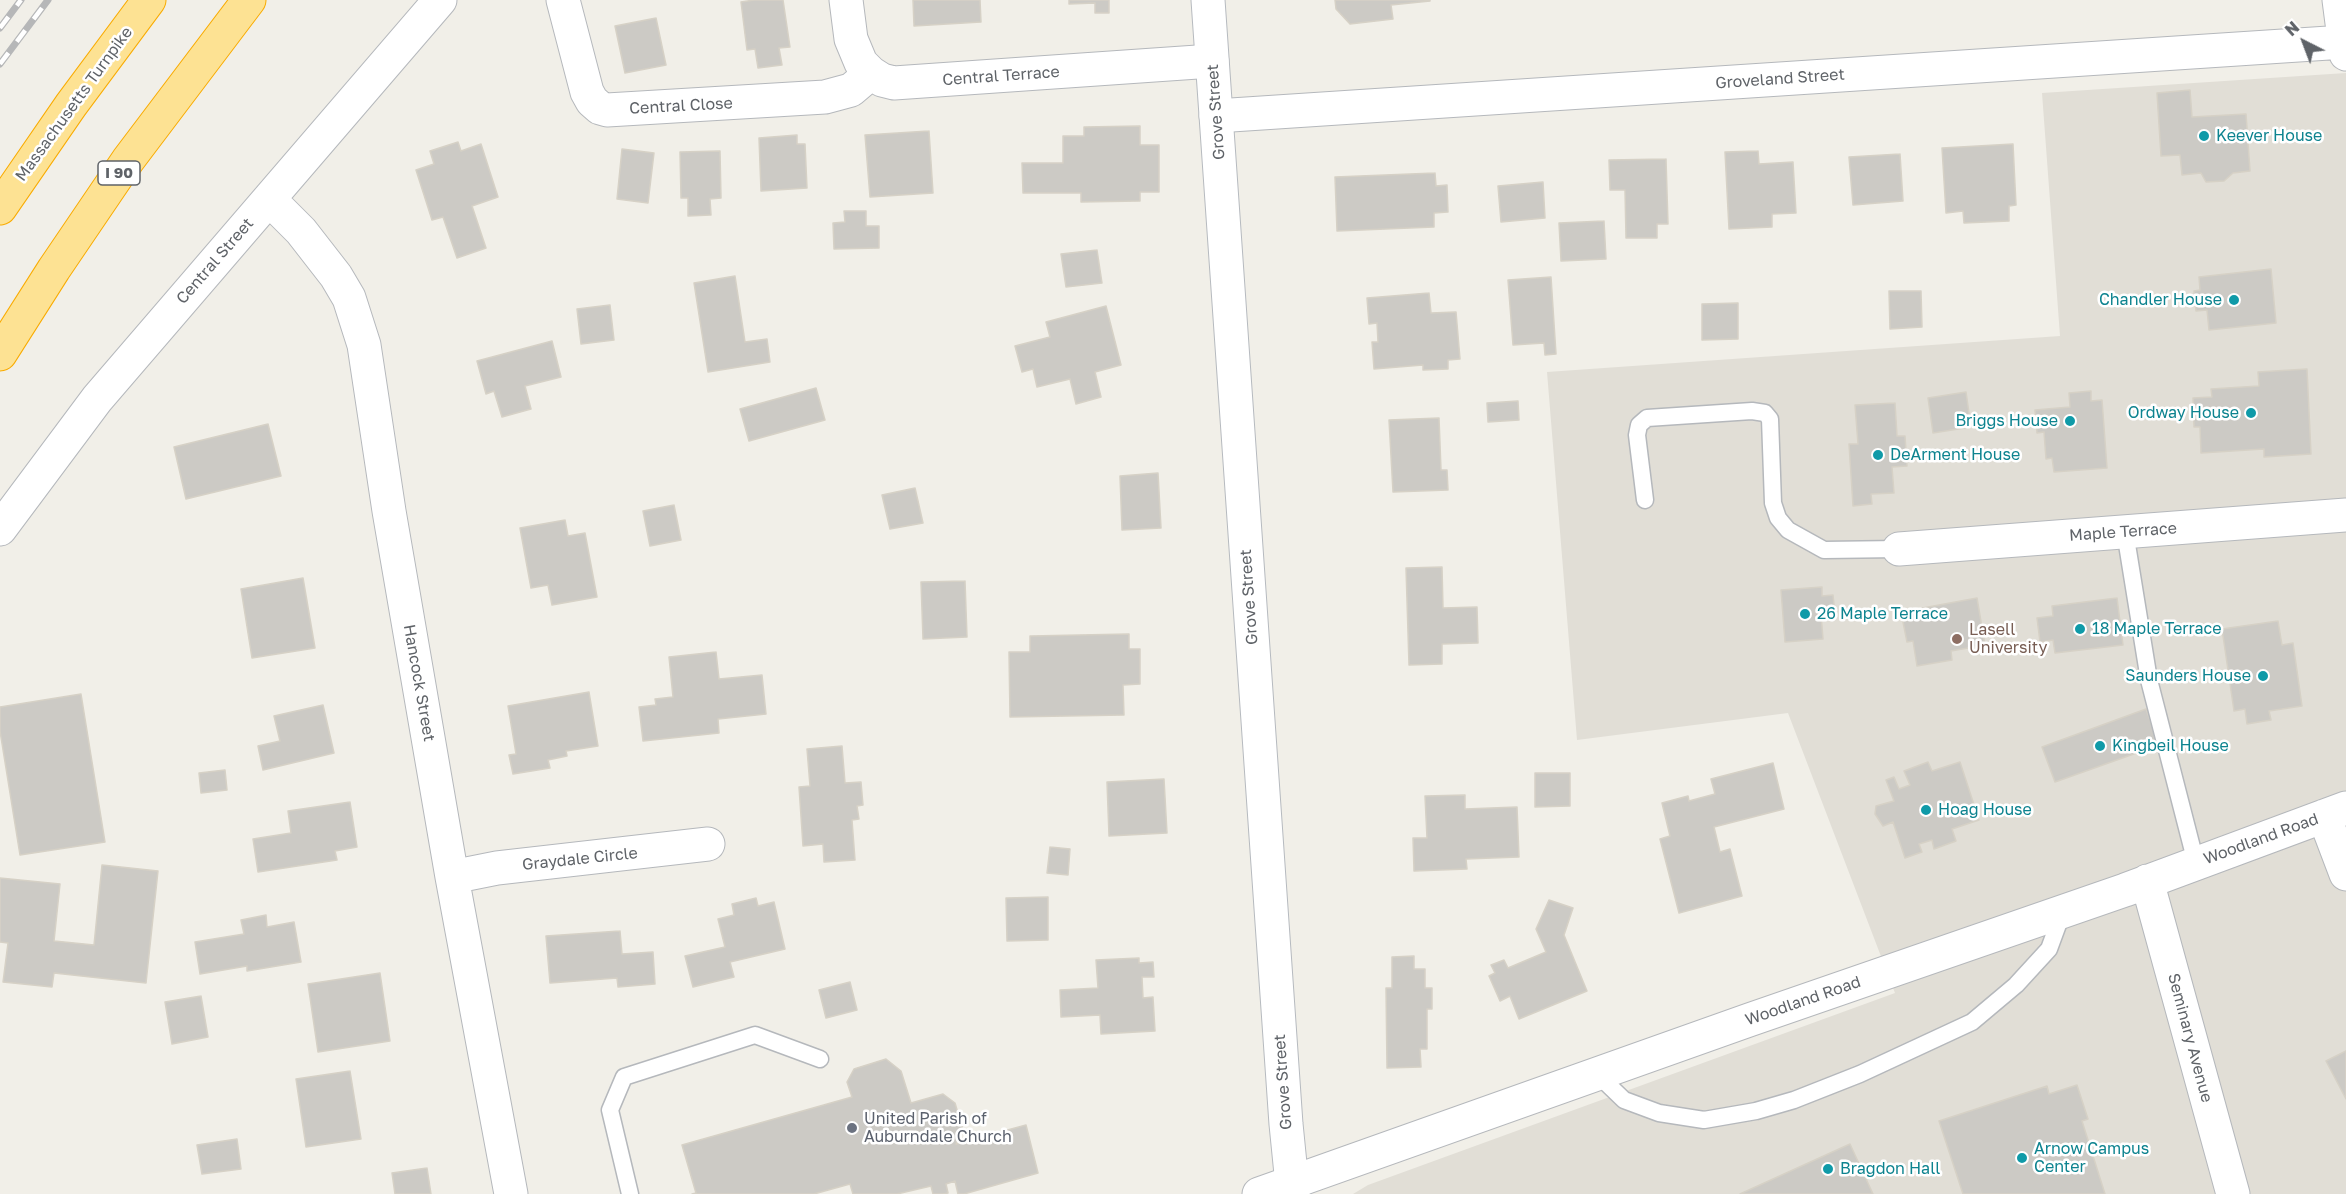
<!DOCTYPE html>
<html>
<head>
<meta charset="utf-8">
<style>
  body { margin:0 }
  #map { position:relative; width:2346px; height:1194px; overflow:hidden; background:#f1efe8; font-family:"Golos Text",sans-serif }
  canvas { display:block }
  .north { position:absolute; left:2274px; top:12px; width:60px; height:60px; -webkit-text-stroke:4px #fff; paint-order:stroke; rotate:318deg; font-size:16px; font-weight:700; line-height:24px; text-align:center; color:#5f6368 }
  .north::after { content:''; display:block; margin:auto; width:21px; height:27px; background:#5f6368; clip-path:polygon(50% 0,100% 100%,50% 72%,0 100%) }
</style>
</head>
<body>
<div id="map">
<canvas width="2346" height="1194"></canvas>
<div class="north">N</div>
</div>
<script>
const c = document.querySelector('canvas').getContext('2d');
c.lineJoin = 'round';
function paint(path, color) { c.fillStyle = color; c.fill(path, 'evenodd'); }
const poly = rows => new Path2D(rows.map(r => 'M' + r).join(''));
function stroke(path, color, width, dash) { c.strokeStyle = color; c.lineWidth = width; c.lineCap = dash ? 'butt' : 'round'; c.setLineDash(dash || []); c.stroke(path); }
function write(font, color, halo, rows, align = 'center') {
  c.font = font + ' "Golos Text",sans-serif'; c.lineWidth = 5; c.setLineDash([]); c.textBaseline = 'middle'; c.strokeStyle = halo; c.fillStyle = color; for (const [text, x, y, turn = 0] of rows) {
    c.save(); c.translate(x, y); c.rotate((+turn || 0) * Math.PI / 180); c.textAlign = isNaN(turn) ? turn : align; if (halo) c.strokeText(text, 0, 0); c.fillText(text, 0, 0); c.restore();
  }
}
paint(poly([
  [2346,73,2346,1194,1353,1194,1368,1185,1895,993,1788,713,1577,740,1547,372,2060,336,2042,93]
]), '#e1ded6');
const building = poly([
  [754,0,783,0,790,47,779,48,782,65,758,68,755,49,747,50,741,2,754,0],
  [913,0,980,0,981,22,914,26,913,0],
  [1069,0,1109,0,1109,13,1095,13,1095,3,1069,4,1069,0],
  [1335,0,1430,0,1430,1,1391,5,1393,19,1350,24,1336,9,1335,0],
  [656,18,666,65,625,73,615,26,656,18],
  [2190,90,2192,117,2246,114,2250,171,2233,173,2224,181,2206,182,2201,173,2182,175,2180,155,2161,156,2157,93,2190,90],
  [1140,126,1140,145,1159,145,1159,192,1140,192,1140,201,1081,202,1081,193,1023,193,1022,163,1063,163,1063,136,1084,136,1084,127,1140,126],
  [929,131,933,193,870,197,865,135,929,131],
  [797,135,797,144,805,144,807,188,761,191,759,138,797,135],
  [458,142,461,151,481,144,498,197,472,206,486,248,457,258,443,217,432,220,416,170,434,164,430,151,458,142],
  [2013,144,2016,205,2009,206,2009,221,1964,223,1963,211,1946,213,1942,148,2013,144],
  [622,149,654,153,648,203,617,199,622,149],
  [720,151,721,198,710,199,711,215,688,216,688,198,681,198,680,152,720,151],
  [1758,151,1759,164,1793,162,1796,213,1772,214,1772,227,1729,229,1725,152,1758,151],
  [1900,154,1903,201,1853,205,1849,157,1900,154],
  [1666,159,1668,224,1657,224,1657,238,1626,238,1625,190,1610,190,1609,160,1666,159],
  [1435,173,1436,186,1447,185,1448,212,1434,213,1434,227,1337,231,1335,177,1435,173],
  [1543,182,1545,218,1501,222,1498,186,1543,182],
  [844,211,866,211,866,226,879,226,879,248,834,249,833,223,845,222,844,211],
  [1604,221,1606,259,1561,261,1559,223,1604,221],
  [1097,250,1102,283,1066,287,1061,254,1097,250],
  [2271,269,2276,323,2209,330,2207,310,2196,311,2194,291,2200,290,2199,277,2271,269],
  [735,276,745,342,767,339,770,362,708,372,694,283,735,276],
  [1551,277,1556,354,1545,355,1544,343,1513,345,1508,280,1551,277],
  [1889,291,1921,291,1922,327,1890,329,1889,291],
  [1429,293,1431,313,1456,312,1460,359,1448,360,1448,369,1423,370,1423,365,1374,369,1372,342,1378,342,1377,323,1369,324,1367,298,1429,293],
  [1738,303,1738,339,1702,340,1702,304,1738,303],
  [610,305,614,340,581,344,577,309,610,305],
  [1106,306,1121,365,1095,372,1101,397,1076,404,1070,379,1037,387,1033,369,1022,372,1015,346,1050,337,1046,322,1106,306],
  [552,341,561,377,525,386,531,409,502,417,494,391,486,394,477,361,552,341],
  [2307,369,2311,454,2264,457,2264,449,2201,453,2200,427,2194,427,2193,398,2212,397,2211,389,2259,386,2258,372,2307,369],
  [816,388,825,420,749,441,740,409,816,388],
  [2091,391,2091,401,2102,400,2107,468,2054,472,2052,458,2046,459,2044,432,2037,433,2035,410,2070,407,2069,393,2091,391],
  [1966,392,1971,427,1933,433,1928,398,1966,392],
  [1518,401,1519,420,1488,422,1487,403,1518,401],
  [1895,403,1897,436,1905,436,1907,466,1892,467,1894,493,1871,494,1872,504,1853,506,1849,444,1858,444,1855,405,1895,403],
  [1439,418,1441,470,1447,470,1448,490,1393,492,1389,420,1439,418],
  [268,424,281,476,186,499,174,447,268,424],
  [1158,473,1161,528,1122,530,1120,476,1158,473],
  [915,488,923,523,890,529,882,495,915,488],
  [674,505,681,540,650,546,643,511,674,505],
  [565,520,568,536,585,533,597,597,552,605,548,585,531,588,520,528,565,520],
  [1442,567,1443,608,1477,607,1478,643,1442,644,1442,664,1409,665,1406,568,1442,567],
  [303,578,315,648,252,658,241,589,303,578],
  [965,581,967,637,923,639,921,582,965,581],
  [1822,587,1822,596,1833,595,1835,614,1821,615,1823,639,1785,642,1781,590,1822,587],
  [1977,598,1985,645,1951,651,1952,660,1917,666,1913,641,1907,642,1901,612,1977,598],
  [2117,598,2123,645,2055,653,2053,640,2040,642,2037,618,2053,616,2052,606,2117,598],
  [2278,621,2282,645,2293,643,2302,706,2269,711,2271,720,2247,724,2245,709,2234,711,2222,629,2278,621],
  [1129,634,1129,649,1140,649,1140,684,1123,685,1124,715,1010,717,1009,652,1030,652,1030,636,1129,634],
  [716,652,719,679,762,675,766,714,718,719,719,733,643,741,639,707,656,705,655,699,673,697,669,657,716,652],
  [589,692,598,746,566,751,567,756,548,760,550,768,513,774,509,755,516,754,508,706,589,692],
  [81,694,105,842,20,855,0,731,0,707,81,694],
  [323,705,334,753,263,770,258,746,280,741,274,716,323,705],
  [2146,709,2159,745,2055,782,2042,747,2146,709],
  [842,746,845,783,861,782,863,805,857,806,859,819,852,820,855,860,824,862,823,844,803,846,799,787,810,786,807,749,842,746],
  [1928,762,1932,771,1960,762,1979,820,1952,829,1956,841,1934,849,1932,840,1919,844,1922,852,1905,858,1893,822,1883,826,1875,814,1876,806,1894,801,1886,780,1894,777,1899,789,1910,785,1904,771,1928,762],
  [1773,763,1784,809,1714,827,1720,852,1730,849,1742,896,1679,913,1660,839,1670,836,1662,803,1688,796,1689,801,1715,794,1711,779,1773,763],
  [225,770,227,790,201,793,199,773,225,770],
  [1535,773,1570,773,1570,806,1535,807,1535,773],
  [1164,779,1167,833,1109,836,1107,782,1164,779],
  [1465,795,1465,809,1517,807,1519,857,1466,859,1467,869,1414,871,1413,838,1427,838,1425,796,1465,795],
  [350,802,357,847,335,851,337,860,258,872,253,839,291,833,288,811,350,802],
  [1050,847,1070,849,1068,875,1047,873,1050,847],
  [102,865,158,871,146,983,54,973,52,987,3,982,8,943,0,942,0,878,60,884,54,941,94,945,102,865],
  [1048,897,1048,940,1007,941,1006,898,1048,897],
  [756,898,758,906,774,902,785,949,730,962,734,977,693,987,685,956,725,947,718,919,734,915,732,904,756,898],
  [1549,900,1573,908,1564,935,1587,991,1519,1019,1510,996,1500,1001,1489,976,1495,973,1491,965,1504,960,1508,968,1546,952,1536,929,1549,900],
  [266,915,267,927,294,922,301,962,247,971,247,966,200,974,195,942,244,934,241,920,266,915],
  [620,931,622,954,653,952,655,984,618,987,617,978,550,983,546,936,620,931],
  [1414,956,1414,969,1425,969,1425,988,1432,988,1432,1009,1427,1009,1427,1049,1420,1049,1421,1067,1387,1068,1386,988,1392,988,1392,957,1414,956],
  [1139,958,1139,963,1153,962,1154,977,1142,977,1143,998,1153,997,1155,1031,1101,1034,1100,1015,1061,1017,1060,990,1098,988,1096,960,1139,958],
  [380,973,390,1041,318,1052,308,984,380,973],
  [850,982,857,1010,826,1018,819,990,850,982],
  [201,996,208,1037,172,1044,165,1002,201,996],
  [2346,1051,2346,1099,2326,1061,2346,1051],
  [886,1059,901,1071,911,1103,943,1094,955,1103,963,1130,956,1144,1026,1125,1038,1173,964,1194,958,1194,955,1181,946,1184,948,1193,943,1194,933,1194,931,1186,897,1194,853,1194,850,1184,814,1194,692,1194,696,1193,682,1145,852,1097,847,1082,854,1069,886,1059],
  [350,1071,361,1139,306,1147,296,1079,350,1071],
  [2077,1085,2088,1119,2082,1121,2105,1194,1963,1194,1939,1121,2047,1086,2049,1094,2077,1085],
  [237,1139,241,1169,202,1174,197,1145,237,1139],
  [1850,1144,1873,1194,1740,1194,1850,1144],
  [427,1168,431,1194,395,1194,392,1173,427,1168]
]);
paint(building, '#cccac5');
stroke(building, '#d6d1c6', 1.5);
const lane = poly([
  [1645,500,1637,435,1639,425,1647,418,1752,411,1765,413,1770,419,1773,503,1778,518,1788,530,1824,550,1899,549],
  [2125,532,2149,680,2196,863],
  [1597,1074,1624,1100,1659,1113,1704,1120,1756,1111,1794,1100,1860,1074,1972,1022,2016,985,2049,949,2063,911],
  [630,1194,610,1110,624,1077,755,1035,820,1059]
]);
const street = poly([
  [563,0,587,92,592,101,600,108,607,110,825,97,851,90,871,73],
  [846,0,851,39,861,63,871,73,882,80,894,83,1212,61],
  [2339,0,2346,54],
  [1216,116,2344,42],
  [269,199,301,231,336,276,349,298,364,345,389,511,452,877,511,1194],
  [0,529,97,399,440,0],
  [1899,549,2346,515],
  [2324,816,2346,874],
  [452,877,497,868,708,844],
  [2147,881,2233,1194],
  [1259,1194,1749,1020,2125,890,2346,808]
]);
const secondary = poly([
  [1208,0,1286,1124,1293,1194]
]);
const highway = poly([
  [0,208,71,105,149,0],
  [0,354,54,269,128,160,249,0]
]);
stroke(lane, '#b5b8bc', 19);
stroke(street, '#b5b8bc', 35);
stroke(secondary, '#b6babf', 35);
stroke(highway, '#f9ab00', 35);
stroke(lane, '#fff', 16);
stroke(street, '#fff', 33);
stroke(secondary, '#fff', 33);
stroke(highway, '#fde293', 33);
const rail = poly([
  [0,28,21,0],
  [0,64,48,0]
]);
stroke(rail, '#b6b7b8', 7);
stroke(rail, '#fff', 4.5, [14]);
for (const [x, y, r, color] of [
  [2204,136,6,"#0f9aa8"],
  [2234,300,6,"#0f9aa8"],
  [2251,413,6,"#0f9aa8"],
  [2070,421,6,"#0f9aa8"],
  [1878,455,6,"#0f9aa8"],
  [1805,614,6,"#0f9aa8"],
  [2080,629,6,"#0f9aa8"],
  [1957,639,6,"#8d6e63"],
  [2263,676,6,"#0f9aa8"],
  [2100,746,6,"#0f9aa8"],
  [1926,810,6,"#0f9aa8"],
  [852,1128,6,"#6b7280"],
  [2022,1158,6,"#0f9aa8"],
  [1828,1169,6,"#0f9aa8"]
]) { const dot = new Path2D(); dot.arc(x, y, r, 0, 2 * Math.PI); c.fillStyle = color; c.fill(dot); stroke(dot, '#fff', 2); }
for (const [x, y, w] of [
  [119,173,42]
]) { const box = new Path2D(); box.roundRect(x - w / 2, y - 12, w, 24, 4.5); c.fillStyle = '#fff'; c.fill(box); stroke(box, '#5f6368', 1.5); }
write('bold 15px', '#5f6368', null, [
  ["I 90",119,173]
]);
write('16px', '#5f6368', '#fff', [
  ["Central Terrace",1001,76,-4],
  ["Groveland Street",1780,79,-4],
  ["Massachusetts Turnpike",74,104,-54],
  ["Central Close",681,106,-3],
  ["Grove Street",1216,112,-94],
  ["Central Street",215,261,-49],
  ["Maple Terrace",2123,532,-4],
  ["Grove Street",1249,597,-94],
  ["Hancock Street",419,683,80],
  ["Woodland Road",2261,839,-20],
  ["Graydale Circle",580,859,-6],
  ["Woodland Road",1803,1001,-19],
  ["Seminary Avenue",2190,1038,75],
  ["Grove Street",1283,1082,-94]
]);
write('16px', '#0d838f', '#fff', [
  ["Keever House",2216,136],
  ["Chandler House",2222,300,"right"],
  ["Ordway House",2239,413,"right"],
  ["Briggs House",2058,421,"right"],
  ["DeArment House",1890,455],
  ["26 Maple Terrace",1817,614],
  ["18 Maple Terrace",2092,629],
  ["Saunders House",2251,676,"right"],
  ["Kingbeil House",2112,746],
  ["Hoag House",1938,810],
  ["Arnow Campus",2034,1149],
  ["Center",2034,1167],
  ["Bragdon Hall",1840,1169]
], 'left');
write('16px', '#785e54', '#fff', [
  ["Lasell",1969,630],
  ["University",1969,648]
], 'left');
write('16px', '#5b616d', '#fff', [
  ["United Parish of",864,1119],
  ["Auburndale Church",864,1137]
], 'left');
</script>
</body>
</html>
